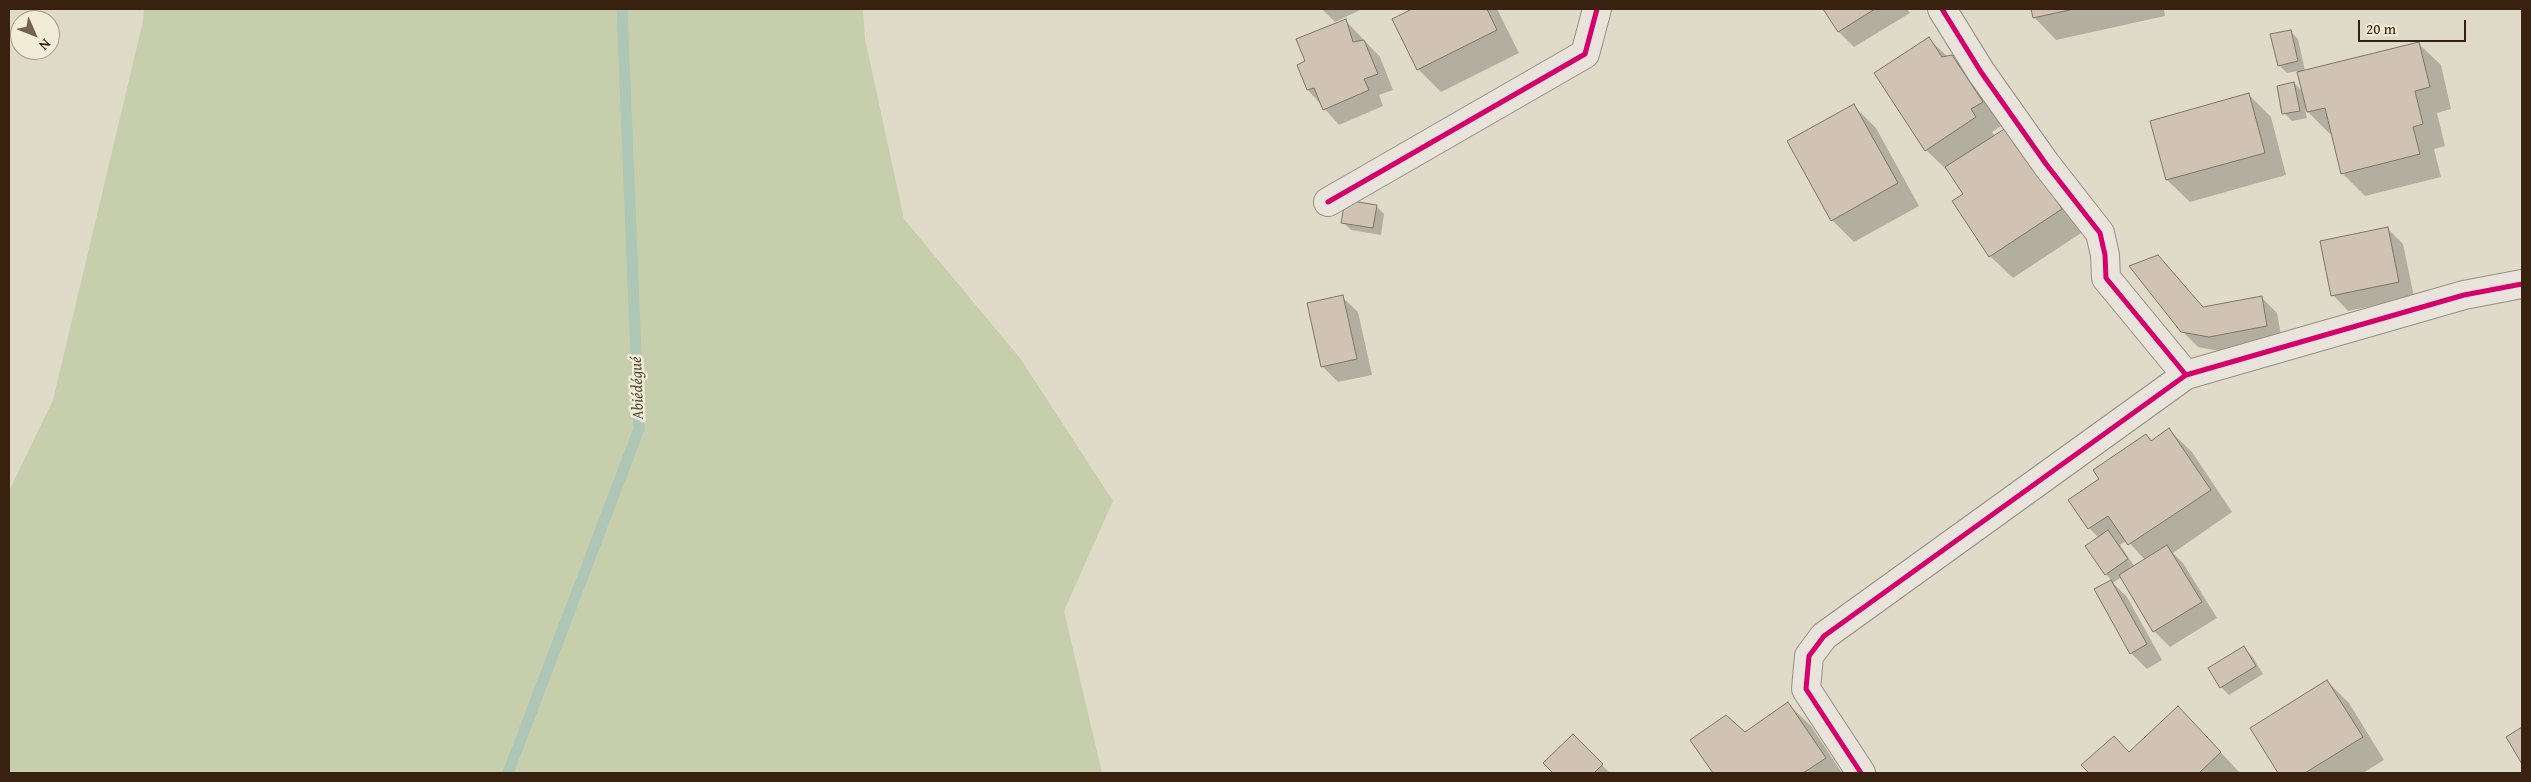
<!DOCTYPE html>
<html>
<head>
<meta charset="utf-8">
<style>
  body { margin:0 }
  #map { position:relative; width:2531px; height:782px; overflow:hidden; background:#e0dbc8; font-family:"Gentium Book Plus",serif }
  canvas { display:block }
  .frame { position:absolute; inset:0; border:10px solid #38210e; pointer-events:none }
  .north { position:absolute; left:10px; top:10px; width:50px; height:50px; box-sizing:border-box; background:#f2ebd5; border:1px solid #a89a85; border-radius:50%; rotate:134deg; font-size:14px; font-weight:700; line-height:20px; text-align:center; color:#38210e }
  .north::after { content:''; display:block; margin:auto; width:18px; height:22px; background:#73624f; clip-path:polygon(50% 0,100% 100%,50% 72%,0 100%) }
  .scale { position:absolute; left:2358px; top:20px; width:108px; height:22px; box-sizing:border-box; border:2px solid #38210e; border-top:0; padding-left:6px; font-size:15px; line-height:18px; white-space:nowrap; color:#38210e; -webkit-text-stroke:4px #f2ebd5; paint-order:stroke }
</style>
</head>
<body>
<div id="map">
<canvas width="2531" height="782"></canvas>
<div class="frame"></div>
<div class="north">N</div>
<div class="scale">20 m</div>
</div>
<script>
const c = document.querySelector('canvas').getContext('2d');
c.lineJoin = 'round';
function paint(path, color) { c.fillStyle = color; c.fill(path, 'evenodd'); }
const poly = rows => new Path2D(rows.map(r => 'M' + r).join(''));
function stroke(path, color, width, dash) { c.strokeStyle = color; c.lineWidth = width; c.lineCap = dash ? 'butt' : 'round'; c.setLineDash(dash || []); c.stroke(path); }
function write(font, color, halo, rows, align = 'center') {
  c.font = font + ' "Gentium Book Plus",serif'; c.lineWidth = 5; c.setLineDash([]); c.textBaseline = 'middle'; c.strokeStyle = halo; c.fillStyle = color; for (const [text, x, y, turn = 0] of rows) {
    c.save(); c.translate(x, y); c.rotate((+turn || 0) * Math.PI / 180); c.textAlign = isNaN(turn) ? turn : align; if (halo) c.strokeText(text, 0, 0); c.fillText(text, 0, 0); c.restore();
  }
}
paint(poly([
  [144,9,863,9,865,39,904,219,1020,358,1113,501,1064,611,1102,773,9,773,9,491,53,400,143,21]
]), '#c7ceac');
paint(poly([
  [1322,9,1362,9,1335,22],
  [1414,9,1497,9,1519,53,1441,92,1418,69,1394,19],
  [1824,9,1907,9,1910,13,1854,47,1839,32],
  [2032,9,2164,9,2165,16,2056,40,2034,17],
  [1346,21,1380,57,1393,90,1379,95,1383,106,1339,125,1308,90,1306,62],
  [2290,31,2298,39,2305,71,2418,43,2441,65,2451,109,2437,113,2445,146,2434,149,2441,177,2365,196,2342,173,2332,133,2330,134,2305,109,2307,118,2292,121,2284,113,2294,83,2303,92,2298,71,2287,73,2279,65],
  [1929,39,1948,57,1952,57,1974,79,2004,124,1992,132,1995,136,2008,127,2084,231,2013,278,1990,256,1965,195,1949,172,1926,150],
  [2248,94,2271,117,2286,175,2190,202,2167,180],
  [1854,106,1876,128,1919,206,1854,242,1832,220],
  [1376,206,1384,214,1381,235,1351,230,1343,222],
  [2387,228,2403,244,2414,297,2348,311,2333,295],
  [2158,256,2204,308,2261,297,2277,313,2282,341,2225,352,2198,347,2182,331],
  [1342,297,1358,312,1372,375,1338,382,1322,366],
  [2169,430,2192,452,2232,512,2173,553,2183,563,2217,618,2170,647,2154,631,2121,577,2113,583,2127,597,2162,660,2147,669,2131,653,2095,590,2112,581,2106,574,2099,538,2089,528,2070,500,2101,479,2146,435,2152,441],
  [2127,540,2145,560,2135,567,2120,545],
  [2244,648,2252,656,2263,674,2229,695,2221,687],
  [2327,681,2349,703,2384,760,2363,773,2279,773,2252,728],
  [1788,704,1811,726,1842,773,1714,773,1692,740,1745,733],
  [2200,730,2240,773,2090,773,2083,765],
  [1573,736,1610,773,1555,773,1545,763]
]), '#0003');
stroke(poly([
  [508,773,639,429,622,9]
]), '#aec6b6', 11);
const building = poly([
  [1412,9,1487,9,1497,30,1417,70,1392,19,1412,9],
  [1823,9,1875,9,1838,32,1823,9],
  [2031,9,2074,9,2033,18,2031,9],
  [1346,19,1353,42,1364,40,1378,74,1364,79,1369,90,1323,110,1314,88,1307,90,1297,65,1305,61,1296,39,1346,19],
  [2291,30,2298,61,2278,66,2270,34,2291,30],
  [1929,37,1942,57,1952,55,1983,102,1971,109,1976,117,1925,151,1874,73,1929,37],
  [2419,42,2430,87,2415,91,2423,124,2413,127,2420,154,2341,174,2325,108,2307,112,2297,72,2419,42],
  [2294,82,2300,111,2282,114,2277,86,2294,82],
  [2249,93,2265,153,2166,180,2150,121,2249,93],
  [1854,104,1898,183,1831,221,1787,141,1854,104],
  [2009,126,2062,209,1989,257,1952,201,1963,194,1945,167,2009,126],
  [1345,200,1377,205,1373,228,1341,223,1345,200],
  [2388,227,2399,282,2331,296,2320,241,2388,227],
  [2158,255,2203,307,2262,296,2267,326,2209,337,2181,332,2129,266,2158,255],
  [1343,295,1357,359,1321,367,1307,303,1343,295],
  [2169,428,2211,490,2128,545,2108,516,2088,529,2068,500,2099,479,2093,470,2146,434,2151,441,2169,428],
  [2108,530,2128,559,2105,575,2085,546,2108,530],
  [2167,545,2202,602,2153,632,2119,575,2167,545],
  [2111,580,2147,644,2130,654,2094,589,2111,580],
  [2244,646,2256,666,2220,688,2208,668,2244,646],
  [2327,680,2363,737,2305,773,2278,773,2250,728,2327,680],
  [1788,702,1826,758,1803,773,1713,773,1690,740,1726,715,1745,732,1788,702],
  [2178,706,2221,752,2199,773,2089,773,2081,765,2114,736,2129,752,2178,706],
  [2522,727,2522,764,2506,737,2522,727],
  [1573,734,1603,764,1594,773,1553,773,1543,763,1573,734]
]);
paint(building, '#d0c3b3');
stroke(building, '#7c7569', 1);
const minor = poly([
  [1328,202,1585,54,1597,9],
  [2186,375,2464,295,2522,284],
  [1861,773,1806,689,1809,656,1824,636,2186,375,2106,278,2105,255,2100,233,2046,164,1981,72,1942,9]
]);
stroke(minor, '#958f82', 30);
stroke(minor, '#e8e4db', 28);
stroke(poly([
  [1328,202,1585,54,1597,9],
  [2186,375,2464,295,2522,284],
  [1861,773,1806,689,1809,656,1824,636,2186,375,2106,278,2105,255,2100,233,2046,164,1981,72,1942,9]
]), '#d6006c', 5);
write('italic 16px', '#55503e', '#f2ebd5', [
  ["Abiédégué",638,388,-92]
]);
</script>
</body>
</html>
